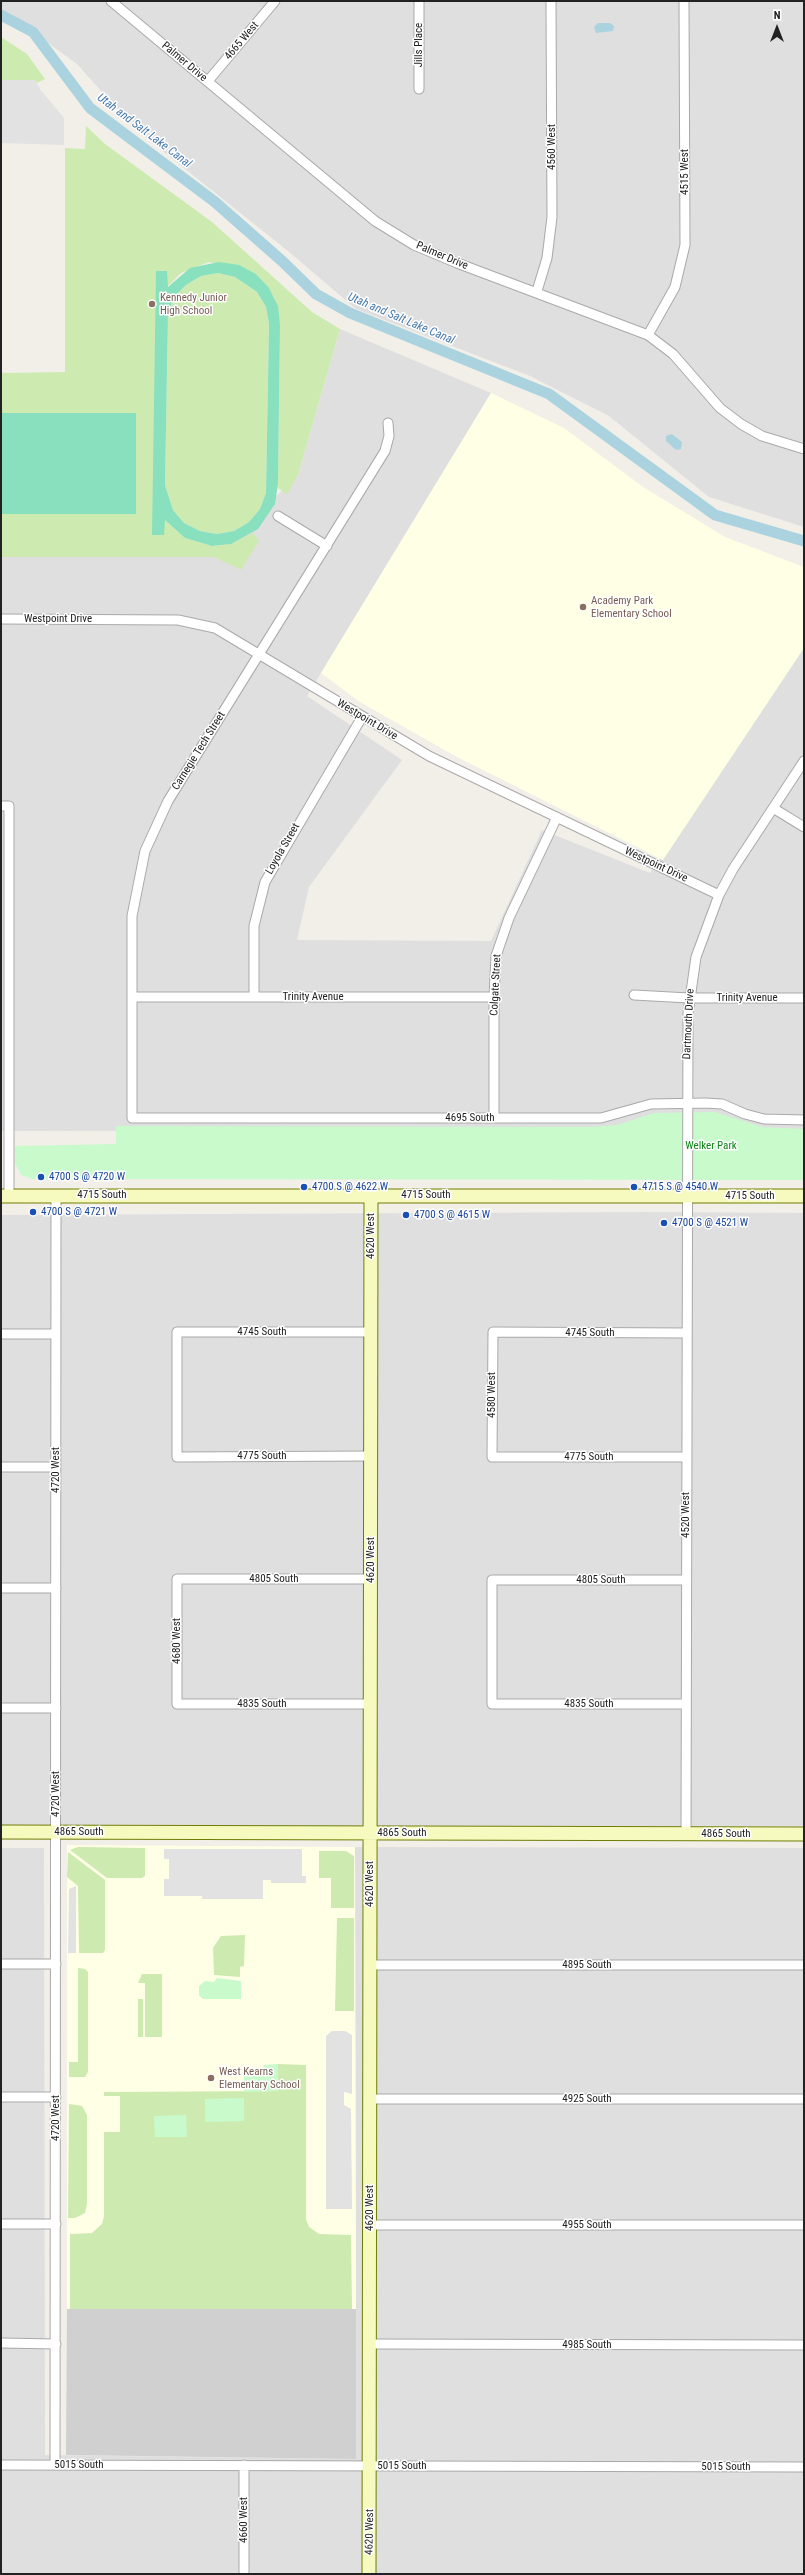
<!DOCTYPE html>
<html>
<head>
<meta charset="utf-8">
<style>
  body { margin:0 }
  #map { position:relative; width:805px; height:2575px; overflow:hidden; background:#f2efe9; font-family:"Roboto Condensed",sans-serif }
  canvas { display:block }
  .frame { position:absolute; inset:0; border:2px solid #222; pointer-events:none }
  .north { position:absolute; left:757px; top:8px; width:40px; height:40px; -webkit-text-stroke:3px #fff; paint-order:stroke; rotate:0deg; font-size:11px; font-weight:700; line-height:16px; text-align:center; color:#222 }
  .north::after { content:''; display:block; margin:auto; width:14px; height:18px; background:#222; clip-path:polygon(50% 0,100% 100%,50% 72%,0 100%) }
</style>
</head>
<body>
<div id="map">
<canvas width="805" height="2575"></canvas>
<div class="frame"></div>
<div class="north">N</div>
</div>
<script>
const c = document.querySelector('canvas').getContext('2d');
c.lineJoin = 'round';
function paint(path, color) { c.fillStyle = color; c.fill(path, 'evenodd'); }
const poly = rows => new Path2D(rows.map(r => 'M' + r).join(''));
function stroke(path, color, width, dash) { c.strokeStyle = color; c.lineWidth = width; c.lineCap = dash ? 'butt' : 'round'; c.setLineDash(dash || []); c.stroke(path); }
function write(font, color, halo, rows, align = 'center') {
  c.font = font + ' "Roboto Condensed",sans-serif'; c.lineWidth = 3; c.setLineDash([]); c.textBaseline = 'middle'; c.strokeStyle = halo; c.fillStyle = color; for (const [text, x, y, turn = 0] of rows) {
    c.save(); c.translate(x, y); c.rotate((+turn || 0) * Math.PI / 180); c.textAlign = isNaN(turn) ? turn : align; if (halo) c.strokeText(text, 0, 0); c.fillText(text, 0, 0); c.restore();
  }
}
paint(poly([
  [1,1,804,1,804,527,709,497,609,416,530,376,356,309,288,251,135,129,77,64,1,9],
  [340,329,491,393,307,696,402,760,309,887,297,940,491,941,542,830,650,873,804,635,804,1130,1,1131,1,557,214,557,298,475],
  [646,1212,804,1213,804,1826,1,1826,1,1215],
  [355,1847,804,1848,804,2574,1,2574,1,1848,44,1848,45,2455,356,2459]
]), '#e0dfdf');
paint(poly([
  [491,393,564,428,643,487,725,537,804,567,804,648,663,860,455,756,360,702,321,673],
  [67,1845,355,1847,356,2309,67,2309]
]), '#ffffe5');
paint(poly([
  [67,2309,356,2309,356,2459,66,2455]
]), '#d0d0d0');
paint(poly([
  [1,37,27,54,45,79,37,83,35,80,1,80],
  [86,126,105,144,212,222,312,312,340,329,298,475,287,494,278,488,280,325,274,297,256,274,209,262,181,273,167,287,156,271,164,519,185,538,212,546,231,544,253,533,259,541,241,570,214,557,1,557,1,373,65,372,65,148,85,149],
  [218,273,235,277,257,292,266,307,269,324,266,493,260,509,249,522,234,531,217,534,200,531,184,523,173,510,165,485,168,313,174,297,186,285,201,276],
  [78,1847,145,1848,145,1876,142,1878,107,1878,70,1850],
  [319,1851,346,1851,354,1856,354,1908,331,1908,331,1878,319,1878],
  [68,1852,105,1880,105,1950,103,1953,79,1953,78,1886,67,1877],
  [337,1918,354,1918,354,2011,335,2011],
  [245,1935,244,1966,240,1967,240,1977,214,1975,213,1948,221,1936],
  [78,1968,85,1969,88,1972,88,2072,85,2077,69,2077,69,2062,78,2062],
  [142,1974,162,1974,162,2037,145,2037,145,1983,138,1983],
  [138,1999,143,1999,143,2037,138,2037],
  [278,2064,306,2065,306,2219,309,2227,319,2234,351,2235,352,2309,70,2309,70,2234,92,2233,102,2224,104,2216,104,2132,120,2132,120,2096,104,2096,104,2092,278,2091],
  [69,2104,82,2106,87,2115,87,2204,85,2213,75,2218,68,2218]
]), '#cdebb0');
paint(poly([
  [715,1112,762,1127,804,1129,804,1180,33,1179,21,1175,15,1163,15,1146,116,1144,116,1126,592,1127,617,1125,654,1113],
  [217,1978,241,1981,241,1999,203,1999,199,1995,199,1986,205,1981,214,1982],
  [278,2064,278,2091,244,2092,244,2076,260,2075,264,2065],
  [244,2098,244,2121,205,2122,205,2099],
  [186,2115,187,2137,155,2137,154,2116]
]), '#c8facc');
paint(poly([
  [219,262,239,265,256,274,269,288,278,306,280,325,278,484,275,504,258,529,231,544,212,546,185,538,165,520,164,535,152,535,156,271,167,271,168,287,190,268],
  [218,273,235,277,257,292,266,307,269,324,266,493,260,509,249,522,234,531,217,534,200,531,184,523,173,510,165,485,168,313,174,297,186,285,201,276],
  [1,413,136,413,136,514,1,514]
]), '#88e0be');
paint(poly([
  [1,80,35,80,40,89,64,118,64,145,1,143],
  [164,1849,302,1849,302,1876,306,1876,306,1883,271,1883,271,1880,263,1880,263,1899,202,1899,202,1896,164,1896,164,1879,169,1879,169,1859,164,1859],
  [76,1886,76,1953,68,1953,69,1889],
  [332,2031,345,2031,352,2035,352,2094,344,2092,344,2105,351,2109,352,2209,326,2209,326,2036]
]), '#e2e2e2');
paint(poly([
  [598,23,610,23,614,26,613,31,596,33,594,27],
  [672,434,682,442,681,449,676,450,666,441,666,436]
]), '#aad3df');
stroke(poly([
  [1,15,33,32,90,108,215,202,282,261,316,294,350,313,549,394,715,515,804,541]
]), '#aad3df', 11);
const street = poly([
  [111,1,375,221,414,245,457,263,648,335,673,354,720,408,741,424,762,436,804,449],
  [208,81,275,1],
  [419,89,419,1],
  [537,291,547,258,552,217,551,1],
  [648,335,675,287,685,245,684,1],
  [388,423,389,436,385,451,168,801,145,851,132,916,132,1118,601,1118,651,1104,705,1103,722,1104,745,1114,764,1119,804,1120],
  [278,516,327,546],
  [1,619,178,620,215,628,429,756,719,895],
  [1,806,9,806,9,1196],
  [773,808,804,827],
  [634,995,689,998,804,998],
  [132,997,494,997],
  [254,997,254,926,265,882,362,717],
  [494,1118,494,997,496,956,509,918,557,817],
  [371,1332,177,1332,177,1457,371,1456],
  [1,1334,56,1334],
  [686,1457,492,1457,493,1332,687,1333],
  [1,1467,56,1467],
  [1,1588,56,1588],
  [370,1704,177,1704,177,1579,371,1579],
  [686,1704,492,1704,492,1580,686,1580],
  [1,1708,56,1708],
  [686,1834,688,1013,696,957,719,895,733,869,804,761],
  [1,1964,56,1964],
  [370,1965,804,1965],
  [1,2097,56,2097],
  [370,2099,804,2099],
  [1,2224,56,2224],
  [370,2225,804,2225],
  [1,2343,56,2344],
  [370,2344,804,2345],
  [1,2465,804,2467],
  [55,2465,56,1195],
  [244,2465,244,2574]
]);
const secondary = poly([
  [1,1196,804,1196],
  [1,1832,804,1834],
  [369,2574,371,1195]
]);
stroke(street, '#a9a9a9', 11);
stroke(secondary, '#707d05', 15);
stroke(street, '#fff', 9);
stroke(secondary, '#f7fabf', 13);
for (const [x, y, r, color] of [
  [152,304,4,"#8d6e63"],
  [583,607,4,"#8d6e63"],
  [41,1177,4,"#1a4fb4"],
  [304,1187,4,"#1a4fb4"],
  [634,1187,4,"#1a4fb4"],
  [33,1212,4,"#1a4fb4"],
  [406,1215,4,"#1a4fb4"],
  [664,1223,4,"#1a4fb4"],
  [211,2078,4,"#8d6e63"]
]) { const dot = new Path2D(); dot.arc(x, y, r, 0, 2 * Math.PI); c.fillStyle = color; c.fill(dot); stroke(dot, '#fff', 1.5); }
write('11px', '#222', '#fff', [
  ["4665 West",242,41,-50],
  ["Jills Place",419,45,-90],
  ["Palmer Drive",184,62,40],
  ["4560 West",552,147,-90],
  ["4515 West",685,172,-90],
  ["Palmer Drive",442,256,23],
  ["Westpoint Drive",58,619],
  ["Westpoint Drive",367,720,31],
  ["Carnegie Tech Street",199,751,-58],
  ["Loyola Street",283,849,-60],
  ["Westpoint Drive",656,865,25],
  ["Colgate Street",496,985,-87],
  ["Trinity Avenue",313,997],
  ["Trinity Avenue",747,998],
  ["Dartmouth Drive",689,1024,-87],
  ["4695 South",470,1118],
  ["4715 South",102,1195],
  ["4715 South",426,1195],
  ["4715 South",750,1196],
  ["4620 West",371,1236,-90],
  ["4745 South",262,1332],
  ["4745 South",590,1333],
  ["4580 West",492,1395,-90],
  ["4775 South",262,1456],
  ["4775 South",589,1457],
  ["4720 West",56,1470,-90],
  ["4520 West",686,1515,-90],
  ["4620 West",371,1560,-90],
  ["4805 South",274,1579],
  ["4805 South",601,1580],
  ["4680 West",177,1641,-90],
  ["4835 South",262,1704],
  ["4835 South",589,1704],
  ["4720 West",56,1794,-90],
  ["4865 South",79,1832],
  ["4865 South",402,1833],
  ["4865 South",726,1834],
  ["4620 West",370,1884,-90],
  ["4895 South",587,1965],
  ["4925 South",587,2099],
  ["4720 West",56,2118,-90],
  ["4620 West",370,2208,-90],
  ["4955 South",587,2225],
  ["4985 South",587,2345],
  ["5015 South",79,2465],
  ["5015 South",402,2466],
  ["5015 South",726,2467],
  ["4660 West",244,2520,-90],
  ["4620 West",370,2532,-89]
]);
write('11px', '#785e54', '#fff', [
  ["Kennedy Junior",160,298],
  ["High School",160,311],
  ["Academy Park",591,601],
  ["Elementary School",591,614],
  ["West Kearns",219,2072],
  ["Elementary School",219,2085]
], 'left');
write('11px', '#0c8416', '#fff', [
  ["Welker Park",711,1146]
]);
write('11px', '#164399', '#fff', [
  ["4700 S @ 4720 W",49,1177],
  ["4700 S @ 4622 W",312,1187],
  ["4715 S @ 4540 W",642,1187],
  ["4700 S @ 4721 W",41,1212],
  ["4700 S @ 4615 W",414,1215],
  ["4700 S @ 4521 W",672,1223]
], 'left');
write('italic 12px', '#4a7aab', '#fff', [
  ["Utah and Salt Lake Canal",144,131,37],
  ["Utah and Salt Lake Canal",401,319,23]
]);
</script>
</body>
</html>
